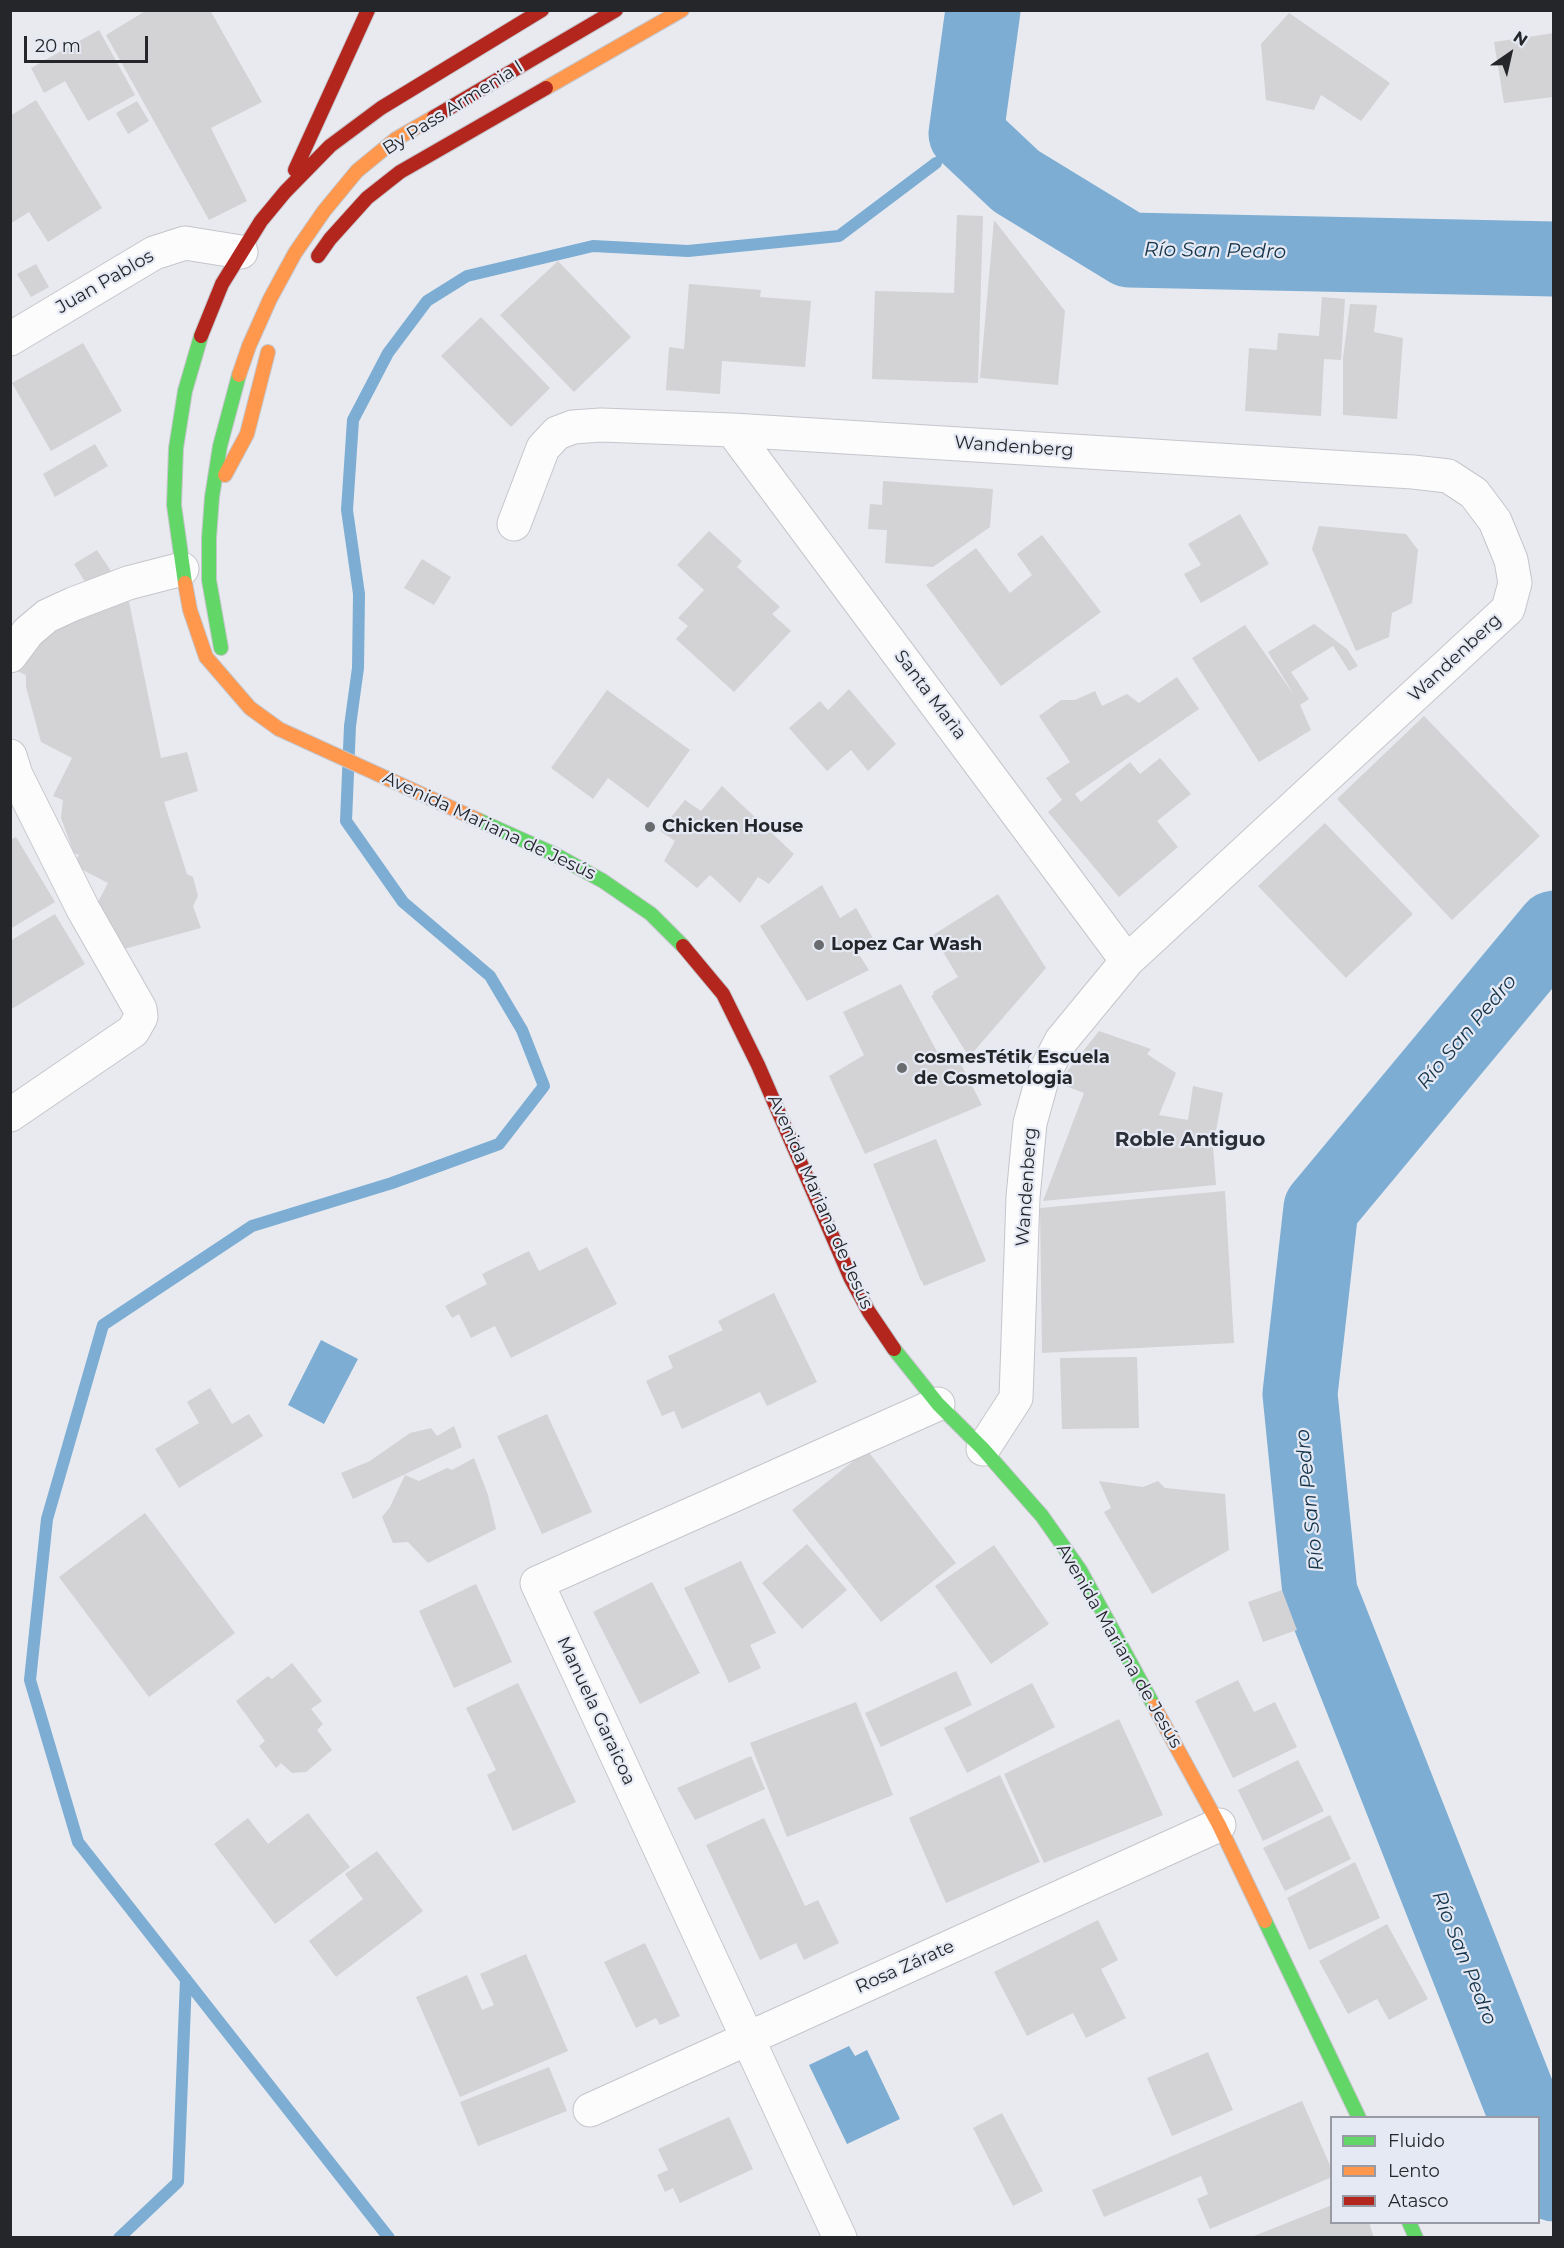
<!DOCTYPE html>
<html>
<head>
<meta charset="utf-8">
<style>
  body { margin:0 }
  #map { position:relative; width:1564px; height:2248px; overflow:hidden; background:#e8eaf0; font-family:Montserrat,sans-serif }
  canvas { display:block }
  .frame { position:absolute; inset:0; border:12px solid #25262a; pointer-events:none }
  .legend { position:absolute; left:1330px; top:2116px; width:210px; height:108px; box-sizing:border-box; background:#e5e9f4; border:2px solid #989ba3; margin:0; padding:8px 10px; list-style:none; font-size:18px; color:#25262a }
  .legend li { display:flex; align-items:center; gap:12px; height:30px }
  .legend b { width:30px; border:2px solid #989ba3 }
  .north { position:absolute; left:1480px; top:24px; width:60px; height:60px; -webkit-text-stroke:4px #e5e9f4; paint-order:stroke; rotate:34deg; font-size:16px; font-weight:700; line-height:24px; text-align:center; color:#25262a }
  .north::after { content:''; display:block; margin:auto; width:21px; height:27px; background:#25262a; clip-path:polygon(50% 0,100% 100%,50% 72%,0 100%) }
  .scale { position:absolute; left:24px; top:36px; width:124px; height:27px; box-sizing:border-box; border:3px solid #25262a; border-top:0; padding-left:8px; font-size:18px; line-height:21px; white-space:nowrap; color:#25262a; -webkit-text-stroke:4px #e5e9f4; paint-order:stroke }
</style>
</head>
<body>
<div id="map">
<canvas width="1564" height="2248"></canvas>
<div class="frame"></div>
<ul class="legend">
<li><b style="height:8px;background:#63d668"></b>Fluido</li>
<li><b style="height:8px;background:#ff974d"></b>Lento</li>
<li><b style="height:8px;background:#b3261e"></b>Atasco</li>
</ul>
<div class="north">N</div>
<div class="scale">20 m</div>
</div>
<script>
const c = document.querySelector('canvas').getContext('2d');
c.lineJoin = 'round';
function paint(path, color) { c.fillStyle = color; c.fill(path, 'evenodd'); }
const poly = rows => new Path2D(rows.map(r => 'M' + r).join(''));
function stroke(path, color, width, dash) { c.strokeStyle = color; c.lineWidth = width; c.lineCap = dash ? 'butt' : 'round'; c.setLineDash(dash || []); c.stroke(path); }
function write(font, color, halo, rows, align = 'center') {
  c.font = font + ' Montserrat,sans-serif'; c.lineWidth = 4.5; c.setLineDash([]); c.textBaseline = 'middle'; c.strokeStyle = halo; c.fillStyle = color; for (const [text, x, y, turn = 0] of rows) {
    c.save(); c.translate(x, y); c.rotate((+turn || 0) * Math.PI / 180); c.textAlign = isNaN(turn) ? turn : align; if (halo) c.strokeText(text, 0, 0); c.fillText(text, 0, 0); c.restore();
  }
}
paint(poly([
  [321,1340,358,1359,324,1424,288,1405],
  [849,2046,855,2056,867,2050,900,2119,847,2144,809,2065]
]), '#7dadd3');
stroke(poly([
  [119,2238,178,2182,186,1979],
  [389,2238,78,1842,30,1680,47,1519,103,1325,252,1226,392,1183,499,1144,544,1086,522,1030,490,976,403,902,346,821,350,726,358,668,359,594,347,510,353,420,388,353,427,301,467,276,593,246,688,251,839,236,936,163]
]), '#7dadd3', 12);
stroke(poly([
  [983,10,966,134,1016,181,1129,250,1554,259],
  [1527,2118,1320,1593,1300,1394,1321,1208,1554,928],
  [1538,2146,1554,2184]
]), '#7dadd3', 75);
paint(poly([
  [147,10,210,10,262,102,211,128,247,201,209,220,106,35],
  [1289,13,1390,83,1361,121,1321,95,1314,110,1266,100,1261,44],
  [99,30,135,95,88,121,65,81,44,93,31,68],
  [1554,33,1554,97,1504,103,1494,42],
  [36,100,102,208,48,242,29,212,10,224,10,116],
  [137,101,149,121,128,134,116,113],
  [957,215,983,216,978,383,872,379,875,291,954,293],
  [994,220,1065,311,1058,385,980,378],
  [558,261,631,337,574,392,500,315],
  [36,264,49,287,31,297,17,274],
  [689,284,761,290,760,297,811,301,805,367,722,361,720,394,666,390,669,347,684,349],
  [1322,297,1345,299,1341,360,1324,359,1321,416,1245,411,1249,348,1277,350,1278,333,1319,336],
  [1350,304,1377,305,1374,332,1403,338,1397,419,1343,415,1343,358],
  [481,317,550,388,511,427,441,356],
  [83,343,122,411,51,451,12,383],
  [95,444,108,466,55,497,43,474],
  [883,481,993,489,990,527,933,567,885,563,887,530,868,529,870,504,882,505],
  [1240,514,1269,564,1201,603,1184,574,1201,565,1188,544],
  [1319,526,1406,534,1418,550,1412,603,1392,613,1389,637,1356,651,1312,549],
  [709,531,742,561,737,567,780,607,772,614,791,631,734,692,676,639,688,626,678,618,704,590,677,565],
  [1042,535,1101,612,1001,686,926,585,976,548,1010,593,1032,575,1017,554],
  [97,550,115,577,92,593,74,564],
  [422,559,451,577,434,605,404,588],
  [127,592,161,758,187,752,198,791,164,802,187,874,193,877,198,896,193,906,201,928,113,952,91,915,108,883,73,865,79,855,74,853,61,818,63,800,53,796,72,758,41,742,26,687,26,675,15,670,31,639],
  [1314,624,1347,649,1358,666,1349,671,1333,646,1291,672,1309,699,1300,705,1311,730,1259,762,1192,658,1245,625,1294,695,1268,652],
  [1177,677,1199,709,1075,794,1081,802,1130,762,1140,774,1160,758,1191,794,1157,821,1178,847,1119,897,1048,812,1062,800,1046,778,1070,762,1039,716,1061,700,1075,700,1095,691,1102,706,1127,694,1139,703],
  [849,689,896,744,868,771,851,750,827,771,789,728,820,701,828,710],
  [607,690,690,750,648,808,608,778,593,799,551,768],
  [1424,716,1540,836,1452,920,1337,799],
  [722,786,794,854,769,884,758,877,740,903,710,875,697,888,664,861,675,841,660,831,685,800,701,811],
  [1325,823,1413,914,1346,978,1258,886],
  [16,837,55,902,10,929,10,840],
  [822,885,840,918,856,908,874,940,856,950,869,970,807,1001,760,926],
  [998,894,1046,968,969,1057,931,996,934,994,933,992,958,977,933,935],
  [55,914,85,964,10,1010,10,941],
  [901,984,942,1061,954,1051,982,1105,865,1154,829,1076,864,1055,843,1012],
  [1099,1031,1151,1049,1147,1054,1176,1073,1159,1115,1188,1120,1193,1086,1223,1093,1213,1147,1216,1185,1043,1201,1084,1093,1058,1083],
  [936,1139,986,1261,924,1286,922,1281,921,1281,873,1164],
  [1225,1191,1234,1343,1042,1353,1040,1208],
  [587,1247,617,1304,511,1358,495,1326,471,1338,459,1314,452,1318,445,1306,487,1284,482,1274,529,1251,539,1271],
  [774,1293,817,1382,767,1406,760,1392,682,1429,674,1411,662,1416,646,1381,673,1368,668,1356,723,1330,718,1321],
  [1137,1357,1139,1428,1062,1429,1060,1358],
  [210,1388,232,1424,249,1414,263,1436,179,1488,155,1449,199,1423,187,1402],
  [547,1414,592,1512,542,1534,497,1436],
  [454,1426,462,1447,353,1499,341,1473,370,1461,410,1433,431,1428,437,1436],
  [867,1450,956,1563,881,1622,792,1510],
  [474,1458,488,1495,496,1529,428,1563,408,1542,393,1543,382,1517,390,1507,405,1475,419,1481,447,1468,452,1470],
  [1099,1481,1143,1487,1158,1481,1165,1488,1225,1494,1229,1550,1152,1594,1104,1512,1111,1508],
  [145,1513,235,1633,149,1697,59,1577],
  [807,1544,847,1590,802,1629,762,1583],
  [994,1545,1049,1624,991,1664,935,1586],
  [741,1561,776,1633,750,1645,761,1668,729,1683,684,1588],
  [652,1582,700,1673,640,1704,593,1612],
  [476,1584,512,1662,454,1688,419,1611],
  [1282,1590,1297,1630,1263,1642,1248,1602],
  [292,1663,322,1701,311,1709,323,1724,317,1730,332,1750,306,1772,292,1773,281,1763,276,1768,259,1746,265,1741,236,1701,268,1676,272,1679],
  [956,1671,972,1705,881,1747,865,1713],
  [1238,1680,1254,1712,1275,1702,1297,1747,1233,1778,1195,1701],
  [518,1683,576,1802,513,1831,487,1775,496,1770,466,1708],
  [1032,1683,1055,1727,967,1773,944,1728],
  [856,1702,893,1795,787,1837,750,1743],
  [1119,1719,1163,1815,1044,1863,1004,1774],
  [751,1756,765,1789,695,1820,677,1788],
  [1298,1760,1324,1811,1263,1841,1238,1790],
  [1000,1775,1040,1862,946,1903,909,1818],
  [308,1813,350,1867,275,1924,214,1844,248,1818,268,1844],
  [1330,1815,1351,1859,1285,1891,1263,1848],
  [764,1818,805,1906,818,1900,839,1943,804,1960,796,1943,760,1960,706,1845],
  [377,1851,423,1911,336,1977,309,1941,363,1899,345,1874],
  [1355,1862,1380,1918,1309,1950,1287,1898],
  [1098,1920,1118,1960,1101,1969,1126,2018,1086,2038,1073,2013,1027,2036,994,1972],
  [1387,1924,1428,1999,1389,2020,1377,1999,1348,2014,1319,1961],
  [645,1943,680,2016,660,2025,656,2018,636,2028,604,1962],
  [526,1954,568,2051,460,2097,416,1997,467,1975,482,2010,494,2005,480,1974],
  [1208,2052,1233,2110,1172,2136,1147,2078],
  [549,2067,567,2111,478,2146,460,2102],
  [1302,2101,1332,2170,1332,2177,1210,2229,1197,2199,1208,2194,1201,2176,1104,2217,1092,2190],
  [1002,2113,1043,2191,1013,2206,973,2128],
  [729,2117,753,2169,680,2203,673,2188,665,2192,657,2175,668,2170,658,2149],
  [1332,2205,1332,2222,1369,2222,1374,2238,1249,2238]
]), '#d3d2d5');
const street = poly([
  [10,339,154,253,185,243,241,252],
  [732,430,1127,961],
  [514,524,543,448,557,433,573,427,601,425,732,430,1413,472,1448,476,1474,493,1495,521,1511,560,1515,583,1508,609,1127,961,1061,1041,1043,1076,1030,1123,1023,1197,1016,1398,983,1449],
  [10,656,28,632,47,616,73,604,128,583,182,569],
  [10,756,16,775,83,909,140,1009,141,1017,133,1031,10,1115],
  [590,2110,1219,1825],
  [840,2238,537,1583,938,1404]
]);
const fast = poly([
  [185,583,174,505,176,448,185,391,201,336],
  [221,648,209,580,209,538,212,497,220,446,239,375],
  [478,820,554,854,603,881,651,914,683,946],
  [894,1349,938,1404,983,1449,1042,1516,1080,1570,1154,1706],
  [1265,1921,1359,2118],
  [1409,2222,1416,2238]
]);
const slow = poly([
  [546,88,682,10],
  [239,375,249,346,270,299,295,253,324,211,357,171,396,139,434,117],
  [225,475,247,434,268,352],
  [185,583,190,610,206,657,250,708,279,729,478,820],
  [1154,1706,1219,1825,1265,1921]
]);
const jam = poly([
  [434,117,616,10],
  [295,170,368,10],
  [318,256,330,239,367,198,400,172,546,88],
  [201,336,222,284,261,221,285,192,330,146,381,108,542,10],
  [683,946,723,994,758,1065,851,1279,869,1312,894,1349]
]);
stroke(street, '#c5c6cb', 35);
stroke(fast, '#c5c6cb', 16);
stroke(slow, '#c5c6cb', 16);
stroke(jam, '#c5c6cb', 16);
stroke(street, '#fcfcfd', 33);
stroke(fast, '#63d668', 14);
stroke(slow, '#ff974d', 14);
stroke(jam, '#b3261e', 14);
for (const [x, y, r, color] of [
  [650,827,6,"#696b6f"],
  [819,945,6,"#696b6f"],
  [902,1068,6,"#696b6f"]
]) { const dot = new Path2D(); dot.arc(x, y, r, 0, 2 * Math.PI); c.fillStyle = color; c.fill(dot); stroke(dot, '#e5e9f4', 2); }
write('18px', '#25262a', '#e5e9f4', [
  ["By Pass Armenia I",453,108,-32],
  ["Juan Pablos",105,282,-30],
  ["Wandenberg",1014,447,4],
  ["Wandenberg",1455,658,-43],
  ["Santa Marìa",930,695,53],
  ["Avenida Mariana de Jesús",489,826,25],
  ["Wandenberg",1027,1187,-86],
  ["Avenida Mariana de Jesús",820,1202,66],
  ["Avenida Mariana de Jesús",1119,1646,60],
  ["Manuela Garaicoa",596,1711,65],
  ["Rosa Zárate",905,1967,-24]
]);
write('bold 18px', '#25262a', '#e5e9f4', [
  ["Chicken House",662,827],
  ["Lopez Car Wash",831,945],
  ["cosmesTétik Escuela",914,1058],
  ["de Cosmetologia",914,1079]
], 'left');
write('italic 20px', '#16344a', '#e5e9f4', [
  ["Río San Pedro",1215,251,1],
  ["Río San Pedro",1467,1032,-50],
  ["Río San Pedro",1310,1500,-96],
  ["Río San Pedro",1464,1958,68]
]);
write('bold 20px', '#2d3039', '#e5e9f4', [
  ["Roble Antiguo",1190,1140]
]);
</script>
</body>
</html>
